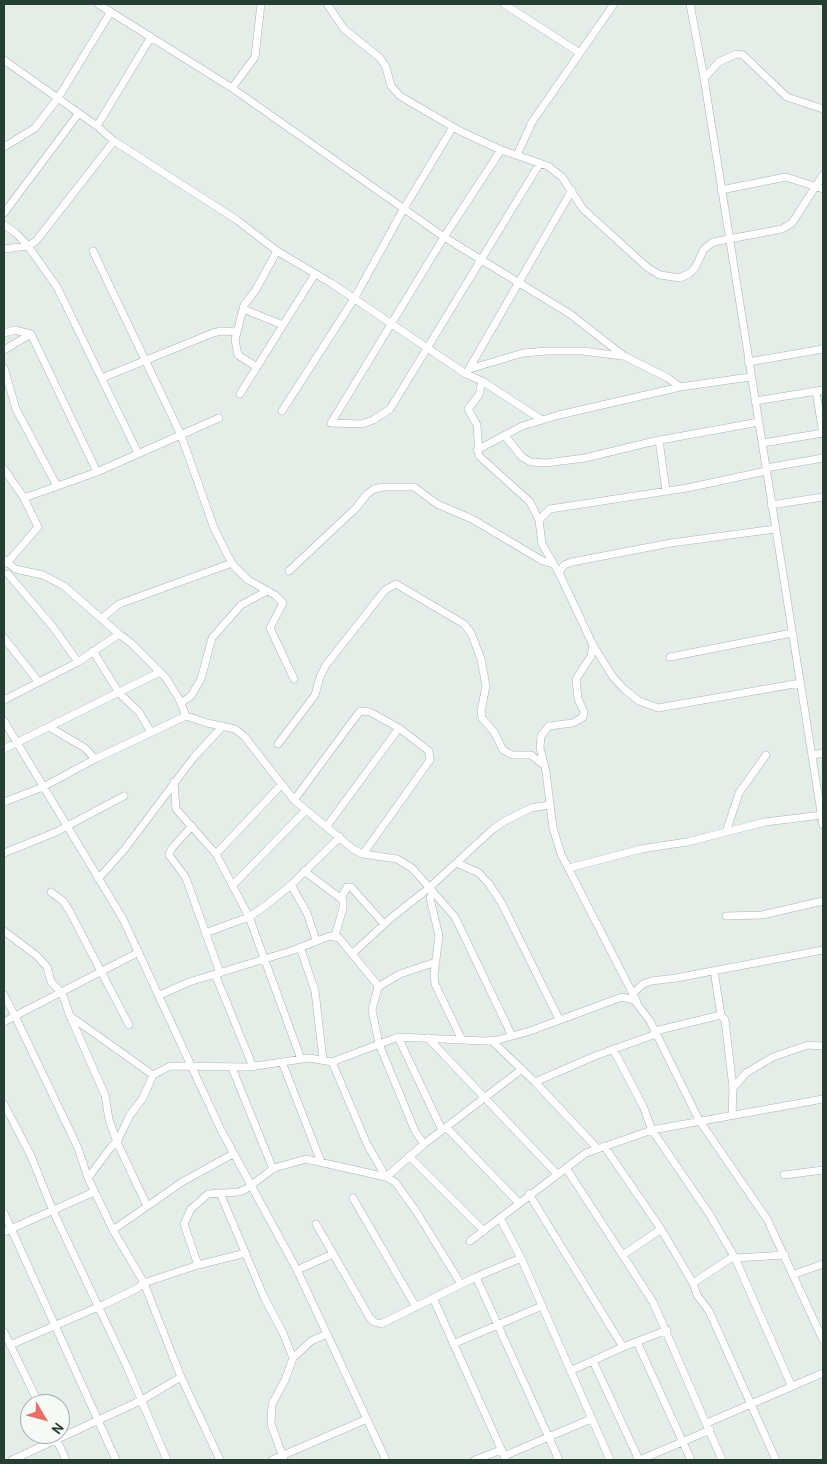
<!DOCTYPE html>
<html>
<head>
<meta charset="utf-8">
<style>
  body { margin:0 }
  #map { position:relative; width:827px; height:1464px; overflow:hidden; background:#e5ede8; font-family:Overpass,sans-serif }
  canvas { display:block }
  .frame { position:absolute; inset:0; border:5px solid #253e33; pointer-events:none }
  .north { position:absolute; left:20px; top:1394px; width:50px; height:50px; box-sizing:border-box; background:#f6faf7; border:1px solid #a2afa9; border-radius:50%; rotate:127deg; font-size:14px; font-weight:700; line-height:20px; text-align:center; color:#253e33 }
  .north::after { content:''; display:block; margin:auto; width:18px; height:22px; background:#ea6f67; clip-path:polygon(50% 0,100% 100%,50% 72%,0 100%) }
</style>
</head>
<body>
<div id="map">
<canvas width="827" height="1464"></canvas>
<div class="frame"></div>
<div class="north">N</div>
</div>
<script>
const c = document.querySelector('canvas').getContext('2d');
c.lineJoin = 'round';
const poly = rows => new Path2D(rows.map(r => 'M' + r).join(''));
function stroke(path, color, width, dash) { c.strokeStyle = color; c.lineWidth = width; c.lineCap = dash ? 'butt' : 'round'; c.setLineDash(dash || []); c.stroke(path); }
const minor = poly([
  [98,4,232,88,444,237,570,314,624,356,668,378,680,387],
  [327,4,344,29,380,58,386,67,391,86,400,96,460,131,501,150,548,166,562,177,583,209,648,268,660,275,680,278,690,273,695,268,704,249,713,242,782,229,792,223,823,175],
  [504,4,580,53],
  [690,4,704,78,823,825],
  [4,60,97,126,114,141,237,220,277,251,331,283,466,374],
  [704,78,719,62,736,54,743,55,787,97,823,109],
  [232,88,255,57,261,4],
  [97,126,151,37],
  [4,147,35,128,58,98,110,13],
  [501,150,444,237,331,423,362,424,373,420,390,409,540,163],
  [517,155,532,122,614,4],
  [721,190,786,177,823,189],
  [4,213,79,113],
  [4,225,16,233,28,246,57,287,138,453],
  [4,249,28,246,36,241,114,141],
  [93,251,181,435,214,528,228,556,234,566,248,580,275,595,283,603,270,628,294,679],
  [243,309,283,325],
  [4,333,15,330,31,334,97,472],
  [4,350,31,334],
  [748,362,823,349],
  [257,367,238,355,235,340,244,305,255,291,277,251],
  [4,368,16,409,57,486],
  [469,369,523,353,547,351,582,351,622,356],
  [102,378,213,333,221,331,237,332],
  [482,381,479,395,468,409,477,425,479,456,530,502,539,520],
  [816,391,823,434],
  [240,394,315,274],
  [755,401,823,390],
  [282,411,354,299,403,210,453,127],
  [542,420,482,381,466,374,572,190],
  [505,436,522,457,531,462,546,463,585,458,655,441,759,422],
  [659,440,666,491],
  [763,443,823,433],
  [477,450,522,426,559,415,680,387,750,377],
  [766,468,823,458],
  [4,469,24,498,38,527,7,563],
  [24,498,97,472,219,418],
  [771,505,823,497],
  [4,559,15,569,43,575,64,586,119,634,131,643,166,678,179,699,186,716],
  [289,571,356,508,367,494,374,489,384,487,414,487,437,504,472,519,543,561,553,564],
  [559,573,564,565,572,562,671,543,775,529],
  [8,574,53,627,78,662],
  [101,619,119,604,232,563],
  [4,638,38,681],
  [593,645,613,677,624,689,639,701,658,708,800,683],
  [93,651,119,693,139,712,151,732],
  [670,657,792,633],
  [4,700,78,662,119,634],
  [181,703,191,696,201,679,212,638,241,605,267,591],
  [4,721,123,919,221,1130,297,1270,386,1460],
  [51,728,85,748,95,759],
  [278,744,315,695,320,677,326,665,385,590,396,584,464,624,471,633,481,659,486,686,481,711,482,718,494,732,503,750,512,755,531,755,545,766],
  [4,749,160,672],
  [812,755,823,753],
  [174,782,176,809,216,854,249,917,301,1059],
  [294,800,360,711,370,712,399,728,429,751,430,760,363,854],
  [4,802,43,787,95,759,186,716,207,723,235,729,244,736,294,800,353,849,363,854,397,859,412,868,420,877,455,917,512,1036],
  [192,826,172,848,169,855,186,878,220,973],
  [327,826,399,728],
  [726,832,739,793,766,755],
  [4,853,56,832,124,796],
  [216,854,282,784],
  [457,863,479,873,489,884,501,902,559,1019],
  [569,868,641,849,687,842,765,822,822,815],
  [304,871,343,900,343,908,335,936],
  [98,879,124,850,194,757,223,726],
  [233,885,306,810],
  [291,885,307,913,316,940],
  [51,892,63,901,69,910,129,1025],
  [433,893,430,898,439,936,434,975,435,984,462,1040],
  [341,898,347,887,351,887,384,924],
  [726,916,762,915,823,901],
  [4,931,37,956,47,967,51,982,62,993,70,1016,153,1075],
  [205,933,249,917,265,906,291,885,340,837],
  [300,947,315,991,323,1060],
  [353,953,391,918,429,888,493,829,505,821,531,808,549,805],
  [714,971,721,1015],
  [215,974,253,1067],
  [378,987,400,974,436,962],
  [633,993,643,984,651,981,676,978,823,950],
  [4,995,15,1016,139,952],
  [160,995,189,982,291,951,330,936,339,938,376,983,378,987,372,1010,379,1044,415,1131,424,1144],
  [637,1002,561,854,553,828,546,772,540,748,541,736,549,726,573,723,583,717,584,712,578,699,576,679,591,656,593,645,559,573,542,544,539,520,550,509,687,488,766,471],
  [70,1016,105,1095,109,1120,117,1142,147,1206],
  [4,1022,15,1016,78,1148,88,1178],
  [655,1031,721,1015,725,1020,733,1088],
  [398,1037,442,1130],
  [428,1038,557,1174],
  [491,1040,535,1082,597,1148],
  [613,1049,643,1106,652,1130,710,1215,735,1258,785,1255],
  [282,1062,321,1162],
  [332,1062,367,1144,386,1177,395,1182,416,1211,461,1284],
  [232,1068,273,1169],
  [535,1082,595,1056,656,1034],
  [4,1104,31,1156,53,1211,128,1369,167,1460],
  [732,1115,733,1088,746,1073,773,1057,808,1045,823,1046],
  [446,1127,518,1202],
  [604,1146,661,1229,693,1283,697,1295,709,1311,776,1460],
  [409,1156,484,1231],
  [566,1168,653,1302,722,1460],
  [784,1175,823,1170],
  [220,1193,264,1297,283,1333,293,1358],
  [529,1194,623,1347,667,1330],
  [353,1198,416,1307],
  [4,1213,116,1460],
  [316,1224,370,1318,374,1322,381,1324,476,1277,521,1258,500,1218,586,1153,652,1130,823,1099],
  [113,1230,182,1182,233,1154],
  [4,1232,94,1192],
  [470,1241,500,1218],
  [623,1255,661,1229],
  [521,1258,610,1460],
  [735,1258,792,1387],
  [198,1265,246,1253],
  [297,1270,333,1254],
  [795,1274,823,1264],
  [476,1277,559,1460],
  [693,1283,734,1256],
  [433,1298,506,1460],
  [4,1332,39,1404],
  [637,1342,691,1460],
  [453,1344,542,1306],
  [10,1345,105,1304,138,1288,144,1283,198,1265,184,1224,191,1209,208,1194,239,1192,246,1189,274,1168,306,1159,386,1177,424,1144,522,1069],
  [593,1361,639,1460],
  [570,1371,623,1347],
  [707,1423,823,1373],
  [54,1434,66,1460],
  [504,1456,591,1419],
  [12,1460,142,1400,181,1377],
  [220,1460,181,1377,144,1283,113,1230,88,1178,111,1147,117,1142,130,1115,143,1098,153,1075,170,1066,249,1067,309,1058,332,1062,398,1037,485,1041,498,1040,530,1031,622,997,634,1000,650,1021,699,1120,767,1219,823,1340],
  [272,1460,367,1419],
  [284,1460,271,1424,272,1404,285,1380,293,1358,311,1341,327,1334],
  [475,1460,501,1450],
  [640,1460,710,1430]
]);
stroke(minor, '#a8b5ae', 8);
stroke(minor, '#fff', 7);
</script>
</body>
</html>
